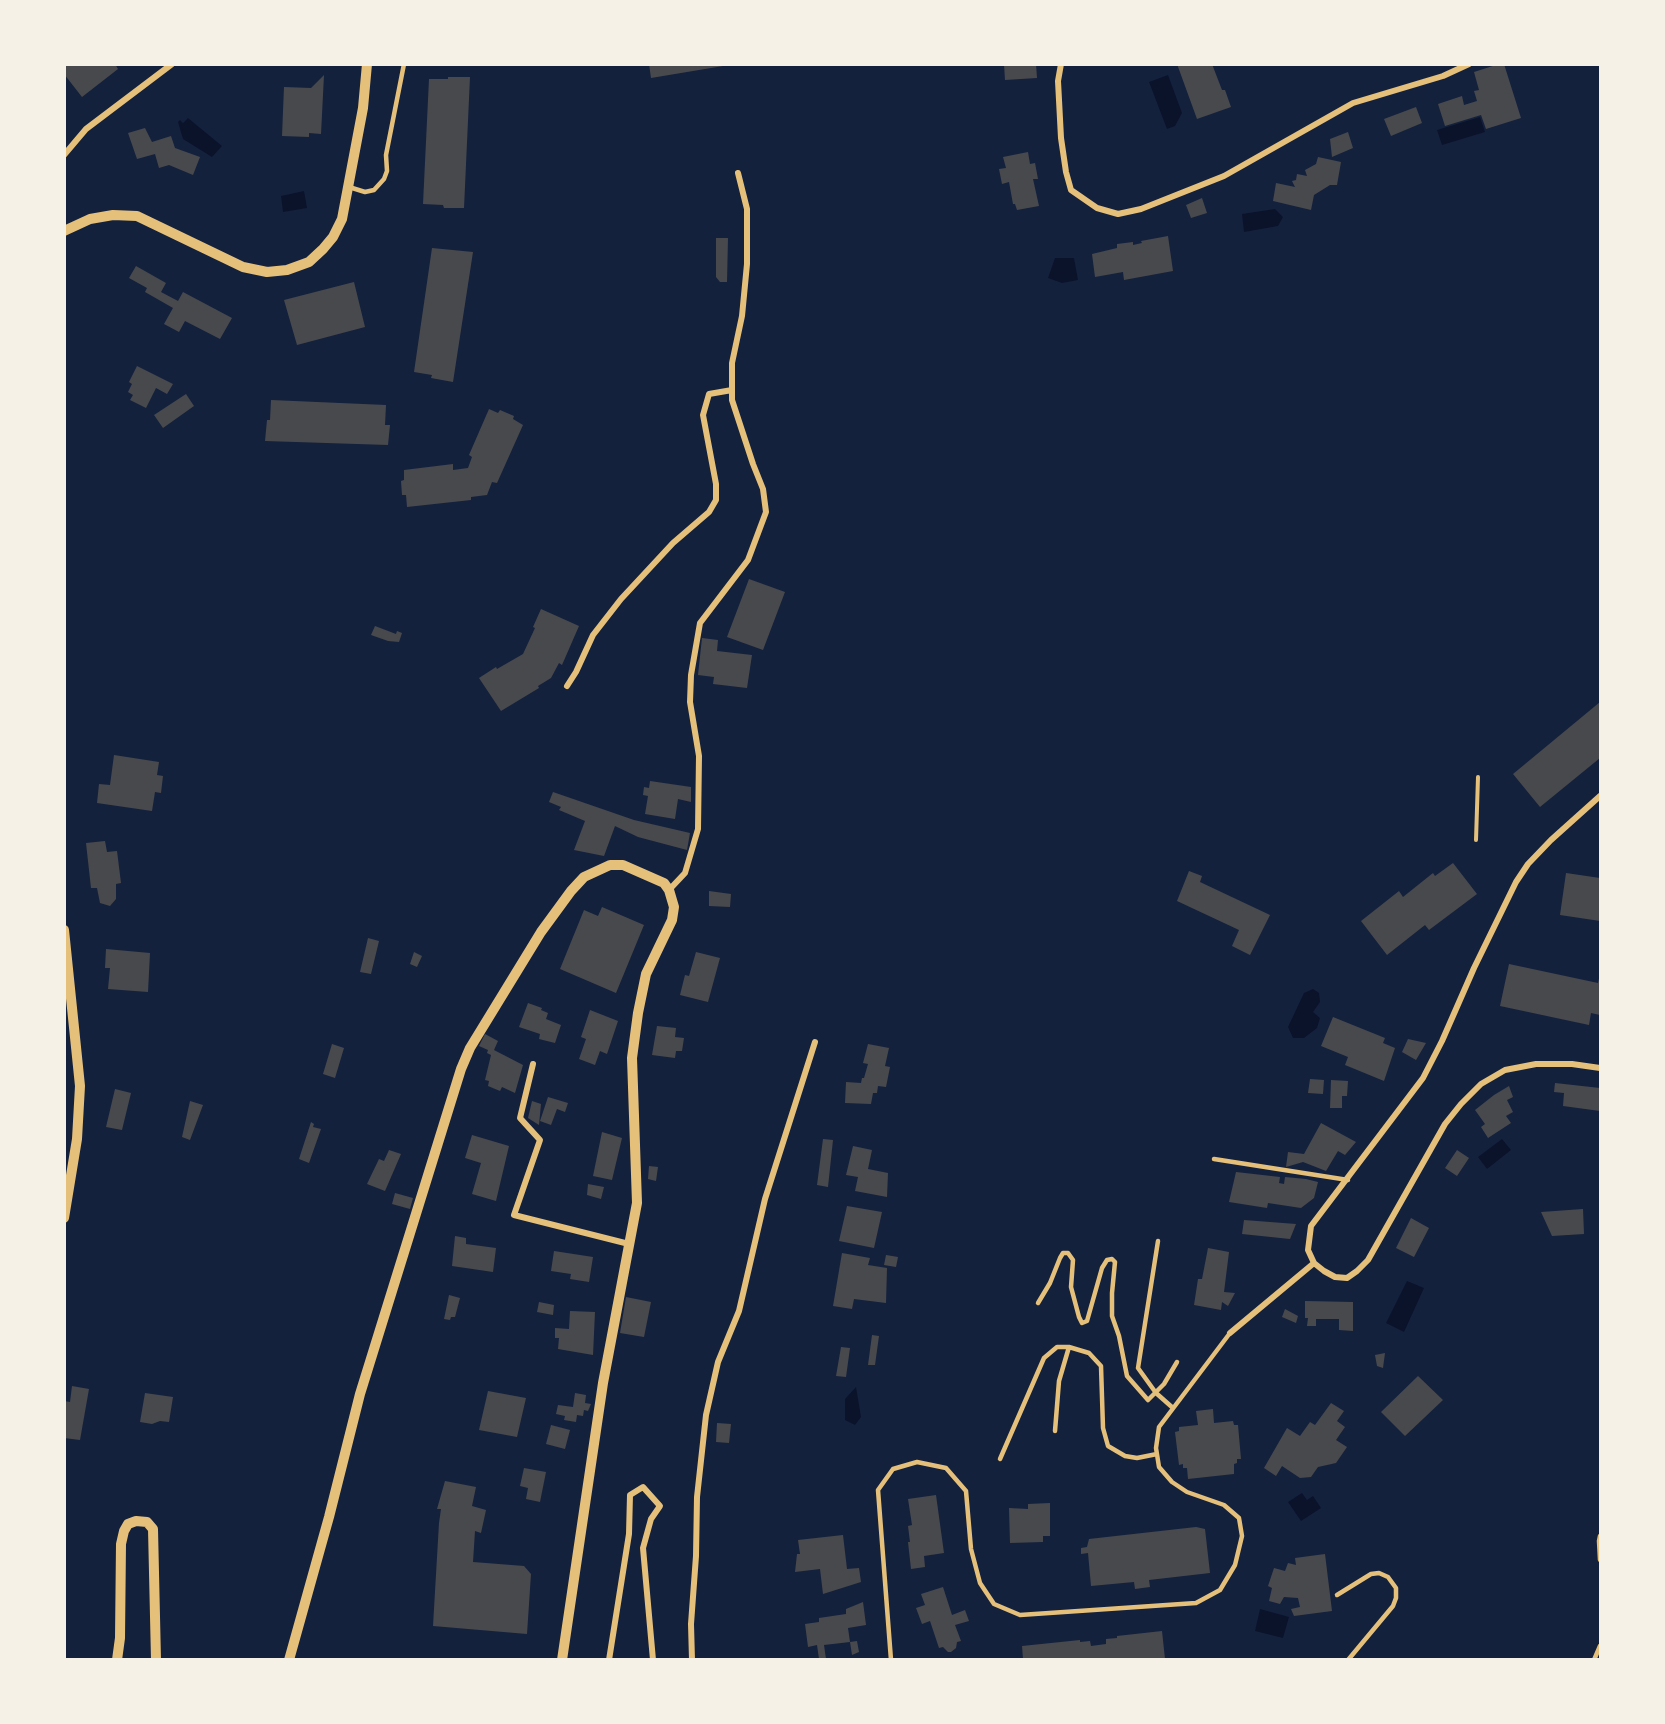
<!DOCTYPE html>
<html>
<head>
<meta charset="utf-8">
<style>
  body { margin:0 }
  #map { position:relative; width:1665px; height:1724px; overflow:hidden; background:#14213d; font-family:Cabin,sans-serif }
  canvas { display:block }
  .frame { position:absolute; inset:0; border:66px solid #f6f1e7; pointer-events:none }
</style>
</head>
<body>
<div id="map">
<canvas width="1665" height="1724"></canvas>
<div class="frame"></div>
</div>
<script>
const c = document.querySelector('canvas').getContext('2d');
c.lineJoin = 'round';
function paint(path, color) { c.fillStyle = color; c.fill(path, 'evenodd'); }
const poly = rows => new Path2D(rows.map(r => 'M' + r).join(''));
function stroke(path, color, width, dash) { c.strokeStyle = color; c.lineWidth = width; c.lineCap = dash ? 'butt' : 'round'; c.setLineDash(dash || []); c.stroke(path); }
paint(poly([
  [1168,75,1182,113,1175,126,1167,129,1149,82],
  [1480,117,1485,132,1442,145,1437,130],
  [188,118,222,146,212,157,183,139,178,122,180,120,183,123],
  [304,191,307,208,283,212,281,196],
  [1275,209,1283,217,1278,226,1244,232,1242,214],
  [1055,258,1074,258,1078,280,1062,283,1048,278],
  [1313,989,1319,993,1320,1002,1313,1012,1320,1018,1317,1028,1304,1038,1293,1038,1288,1027,1304,993],
  [1502,1139,1511,1150,1487,1169,1478,1157],
  [1407,1281,1424,1288,1404,1332,1386,1323],
  [856,1387,861,1417,855,1425,845,1420,845,1399],
  [1302,1493,1307,1500,1313,1496,1321,1508,1301,1521,1288,1502],
  [1260,1609,1289,1617,1283,1638,1255,1631]
]), '#0b132b');
paint(poly([
  [64,64,115,64,118,69,82,97,64,74],
  [649,64,723,64,723,66,651,78],
  [1004,64,1036,64,1037,78,1005,80],
  [1177,64,1212,64,1222,90,1225,90,1231,107,1197,119],
  [1499,64,1504,64,1521,118,1486,129,1481,115,1445,126,1438,104,1462,96,1464,105,1477,101,1474,91,1479,90,1474,72],
  [324,75,321,134,309,133,309,137,282,136,284,87,311,88],
  [448,77,470,77,464,208,444,208,443,205,423,204,429,79,448,79],
  [1416,107,1422,123,1391,136,1384,119],
  [145,128,152,142,171,136,175,148,200,157,193,175,169,165,159,168,155,154,137,159,128,133],
  [1348,132,1353,148,1332,157,1330,139],
  [1028,152,1030,164,1035,163,1038,179,1033,179,1039,206,1017,210,1015,204,1013,204,1009,182,1002,184,999,169,1006,168,1003,157],
  [1318,157,1341,162,1337,185,1330,185,1314,195,1311,210,1273,201,1276,183,1295,187,1292,181,1296,180,1297,174,1307,176,1305,170,1316,164],
  [1202,198,1207,213,1191,218,1186,205],
  [1168,236,1173,271,1124,280,1123,272,1095,277,1092,254,1117,248,1117,244,1133,242,1133,245,1142,243,1141,241],
  [716,238,728,238,727,282,720,282,716,277],
  [432,248,473,252,453,382,431,378,432,375,414,372],
  [136,266,166,283,161,292,178,301,183,292,232,318,220,339,185,321,179,332,164,324,173,308,145,292,147,288,129,278],
  [354,282,365,327,297,345,284,300],
  [137,366,173,384,167,394,156,388,146,408,130,400,133,395,128,392,132,384,129,382],
  [186,394,194,406,163,428,154,415],
  [271,400,386,405,385,425,390,425,388,445,265,441,267,420,270,420],
  [489,409,498,413,500,410,514,416,513,419,523,425,497,483,492,482,487,495,471,497,471,500,407,507,406,495,402,495,401,481,404,480,404,470,453,464,453,470,468,468,472,457,469,455],
  [749,579,785,592,763,650,727,637],
  [541,609,579,626,562,665,559,663,551,678,538,686,539,688,501,711,479,678,496,667,497,669,523,654,535,628,533,627],
  [375,626,396,634,397,631,402,633,399,642,388,641,371,635],
  [702,638,718,640,717,651,752,655,747,688,713,684,714,677,698,675],
  [1600,702,1600,758,1540,807,1513,774],
  [114,755,159,762,157,775,163,776,161,793,155,792,152,811,97,803,99,784,110,785],
  [650,781,691,787,691,802,678,799,675,819,645,814,648,796,643,795,644,787,649,788],
  [553,792,634,820,690,833,687,850,638,837,615,826,604,856,574,850,585,821,559,810,561,807,549,802],
  [105,841,107,852,117,851,121,883,116,884,116,899,110,906,100,903,97,888,91,888,86,843],
  [1453,863,1477,894,1429,930,1425,925,1387,955,1361,921,1399,891,1403,897,1433,873,1435,876],
  [1189,871,1202,876,1200,882,1270,915,1250,955,1232,946,1239,930,1177,901],
  [1566,873,1600,878,1600,921,1560,915],
  [709,891,731,894,730,907,709,906],
  [602,907,644,925,616,993,560,969,584,910,598,916],
  [368,938,379,941,371,974,360,972],
  [106,949,150,953,148,992,108,989,110,968,105,968],
  [414,952,422,956,417,967,410,964],
  [696,952,720,958,708,1002,680,995,685,975,689,976],
  [1509,964,1598,983,1600,974,1600,1015,1591,1013,1589,1025,1500,1006],
  [528,1003,542,1008,541,1010,548,1013,546,1019,561,1025,555,1043,539,1039,540,1034,519,1027],
  [590,1010,618,1021,607,1054,600,1051,595,1065,579,1059,586,1039,581,1037],
  [1333,1017,1385,1038,1383,1043,1395,1048,1384,1081,1345,1065,1348,1057,1321,1046],
  [657,1026,676,1028,675,1037,684,1038,682,1051,676,1051,675,1058,652,1055],
  [485,1034,498,1041,494,1050,523,1065,515,1093,502,1087,500,1091,488,1086,489,1081,485,1080,491,1055,487,1053,488,1050,479,1046],
  [1408,1039,1426,1043,1416,1060,1402,1052],
  [332,1044,344,1048,335,1078,323,1074],
  [868,1044,889,1048,885,1066,890,1067,886,1087,878,1086,877,1093,873,1093,871,1104,845,1103,846,1082,861,1083,862,1078,864,1078,868,1064,863,1063],
  [1310,1079,1324,1080,1323,1094,1308,1093],
  [1331,1080,1348,1081,1347,1096,1342,1096,1342,1108,1330,1108],
  [1555,1083,1600,1088,1600,1111,1563,1106,1564,1093,1554,1092],
  [1509,1086,1513,1097,1507,1100,1513,1112,1506,1116,1511,1123,1488,1138,1481,1127,1485,1124,1475,1110,1494,1095],
  [115,1089,131,1093,122,1130,106,1127],
  [548,1097,568,1103,565,1112,557,1109,551,1125,540,1121],
  [190,1101,203,1105,190,1140,182,1137],
  [532,1101,541,1104,539,1125,528,1118],
  [311,1122,314,1124,313,1127,321,1129,309,1163,299,1159],
  [1321,1123,1356,1142,1345,1155,1338,1151,1326,1171,1303,1162,1286,1167,1288,1152,1304,1154],
  [602,1132,622,1138,612,1180,593,1176],
  [472,1135,509,1146,496,1201,472,1194,481,1163,465,1158],
  [823,1139,833,1140,828,1187,817,1185],
  [853,1146,872,1150,868,1169,888,1173,887,1197,855,1191,858,1177,846,1175],
  [389,1150,401,1154,385,1191,367,1184,379,1159,384,1161],
  [1457,1150,1469,1158,1457,1176,1445,1168],
  [649,1166,658,1167,656,1181,648,1179],
  [1236,1172,1280,1177,1279,1183,1284,1184,1285,1177,1306,1179,1318,1182,1314,1198,1301,1208,1268,1203,1267,1208,1229,1202],
  [588,1184,604,1187,601,1199,587,1195],
  [395,1193,413,1198,410,1209,392,1204],
  [847,1206,882,1212,874,1248,839,1241],
  [1583,1209,1584,1234,1552,1236,1541,1212],
  [1411,1218,1429,1228,1414,1257,1396,1248],
  [1244,1220,1296,1224,1290,1239,1242,1234],
  [455,1236,466,1238,466,1244,496,1248,493,1272,452,1266],
  [1208,1248,1229,1252,1224,1292,1235,1293,1228,1306,1222,1302,1221,1310,1194,1305,1198,1279,1202,1279],
  [554,1251,593,1257,589,1282,570,1279,571,1274,551,1271],
  [842,1253,870,1258,868,1265,887,1268,886,1303,854,1299,852,1309,833,1306],
  [886,1255,898,1257,896,1267,884,1265],
  [449,1295,460,1298,455,1317,451,1317,450,1320,444,1319],
  [626,1297,651,1302,644,1337,620,1333],
  [1305,1301,1353,1302,1353,1331,1339,1330,1339,1319,1316,1319,1316,1326,1307,1326,1308,1318,1305,1318],
  [539,1302,554,1305,553,1315,537,1312],
  [1285,1309,1298,1316,1296,1323,1282,1317],
  [570,1311,595,1312,593,1355,558,1349,559,1338,555,1338,555,1328,569,1329],
  [872,1335,879,1336,875,1365,868,1365],
  [841,1347,850,1348,846,1377,836,1376],
  [1385,1353,1383,1368,1377,1366,1375,1355],
  [1418,1376,1443,1400,1405,1436,1381,1412],
  [72,1386,89,1389,80,1440,64,1438,64,1401,70,1402],
  [488,1391,526,1398,517,1437,479,1430],
  [145,1393,173,1397,169,1422,160,1421,152,1424,140,1422],
  [575,1393,586,1395,585,1403,591,1404,588,1411,584,1410,583,1416,577,1415,576,1422,564,1420,565,1416,556,1414,558,1405,573,1407],
  [1331,1403,1344,1411,1337,1421,1345,1427,1336,1440,1347,1447,1336,1463,1318,1467,1311,1477,1300,1478,1282,1466,1276,1476,1264,1468,1287,1428,1300,1436,1310,1422,1315,1425],
  [1213,1409,1214,1423,1233,1421,1234,1425,1238,1425,1241,1459,1237,1459,1237,1463,1234,1464,1234,1474,1188,1479,1187,1468,1183,1468,1183,1464,1179,1465,1175,1432,1179,1431,1179,1427,1198,1425,1196,1411],
  [717,1423,731,1424,729,1443,716,1442],
  [551,1425,570,1430,565,1449,546,1444],
  [524,1468,546,1472,540,1502,526,1499,528,1488,520,1486],
  [445,1481,476,1487,472,1506,486,1510,481,1533,475,1531,473,1562,524,1566,531,1574,527,1634,433,1626,439,1523,441,1509,437,1509],
  [936,1495,944,1553,924,1556,925,1567,911,1569,908,1542,910,1542,908,1526,912,1525,908,1499],
  [1050,1503,1050,1536,1043,1536,1043,1542,1010,1543,1009,1508,1028,1509,1028,1504],
  [1196,1527,1205,1529,1210,1573,1149,1580,1150,1587,1135,1589,1134,1582,1091,1586,1088,1553,1081,1554,1081,1548,1087,1547,1089,1539],
  [843,1535,847,1569,859,1568,861,1582,823,1594,820,1569,795,1572,797,1554,800,1554,798,1540],
  [1325,1554,1332,1611,1294,1616,1291,1609,1300,1607,1298,1598,1284,1597,1280,1604,1269,1601,1272,1588,1268,1586,1274,1568,1285,1571,1288,1563,1296,1565,1295,1558],
  [943,1587,952,1615,965,1610,969,1621,955,1625,961,1641,957,1642,956,1648,951,1652,948,1652,943,1647,939,1648,930,1621,922,1624,916,1608,925,1605,921,1594],
  [863,1602,866,1625,848,1628,850,1642,824,1645,826,1659,819,1659,817,1645,808,1647,805,1624,819,1622,819,1618,846,1614,846,1609],
  [1162,1631,1165,1659,1023,1659,1022,1646,1080,1640,1080,1642,1090,1641,1091,1646,1106,1644,1106,1639,1117,1638,1117,1636],
  [857,1641,859,1652,852,1655,850,1642]
]), '#48494c');
stroke(poly([
  [1476,840,1478,777]
]), '#e5c07b', 4);
stroke(poly([
  [349,187,365,192,374,190,384,179,387,171,386,155,404,64],
  [1214,1159,1348,1180],
  [1158,1241,1138,1368,1156,1393,1173,1408],
  [1038,1303,1050,1283,1060,1258,1063,1253,1068,1253,1073,1260,1071,1287,1079,1317,1082,1323,1087,1321,1102,1268,1107,1260,1112,1259,1115,1262,1112,1293,1112,1316,1119,1336,1127,1376,1148,1400,1164,1384,1177,1362],
  [1055,1431,1059,1381,1069,1347,1089,1353,1101,1366,1103,1428,1108,1446,1125,1456,1137,1458,1157,1454],
  [1000,1459,1044,1358,1057,1347,1069,1347],
  [1600,1536,1599,1541,1600,1560],
  [1337,1595,1371,1574,1379,1573,1388,1577,1396,1588,1396,1598,1393,1606,1348,1660],
  [891,1660,878,1490,893,1469,917,1462,946,1468,966,1491,971,1549,980,1583,994,1604,1020,1615,1196,1603,1220,1590,1235,1565,1242,1536,1239,1518,1224,1505,1187,1492,1172,1482,1159,1467,1156,1448,1159,1427,1230,1333],
  [1594,1660,1600,1646]
]), '#e5c07b', 4.5);
stroke(poly([
  [1061,64,1058,81,1061,138,1066,172,1071,190,1097,208,1118,214,1141,209,1224,176,1353,103,1443,76,1469,64],
  [64,155,86,129,172,64],
  [567,686,576,672,593,635,621,599,673,543,709,512,716,500,716,484,703,415,709,394,732,390],
  [1600,796,1551,840,1528,864,1516,882,1474,968,1442,1041,1423,1078,1311,1226,1308,1250,1314,1263,1324,1271,1335,1277,1347,1278,1357,1271,1368,1260,1445,1124,1461,1104,1481,1084,1505,1070,1536,1064,1572,1064,1600,1068],
  [669,890,685,873,698,829,699,756,690,702,691,675,700,623,748,560,766,512,763,489,753,464,732,400,732,363,742,316,747,264,747,209,738,173],
  [533,1064,520,1118,540,1140,514,1215,629,1244],
  [1230,1333,1314,1263],
  [609,1660,629,1534,630,1495,643,1487,660,1506,651,1519,643,1548,653,1660],
  [692,1660,691,1624,696,1556,697,1497,706,1415,718,1362,739,1311,765,1199,815,1042]
]), '#e5c07b', 6);
stroke(poly([
  [64,231,90,219,113,215,137,216,243,267,267,272,287,270,309,262,323,249,333,237,342,219,363,108,367,64],
  [64,930,80,1086,77,1139,64,1218],
  [117,1660,120,1638,121,1544,124,1531,128,1524,136,1521,147,1522,153,1529,156,1660],
  [289,1660,329,1517,360,1394,461,1069,470,1048,541,932,571,891,584,877,610,865,623,865,664,883,669,890,674,907,672,920,646,974,638,1013,632,1058,637,1203,603,1383,562,1660]
]), '#e5c07b', 10);
</script>
</body>
</html>
